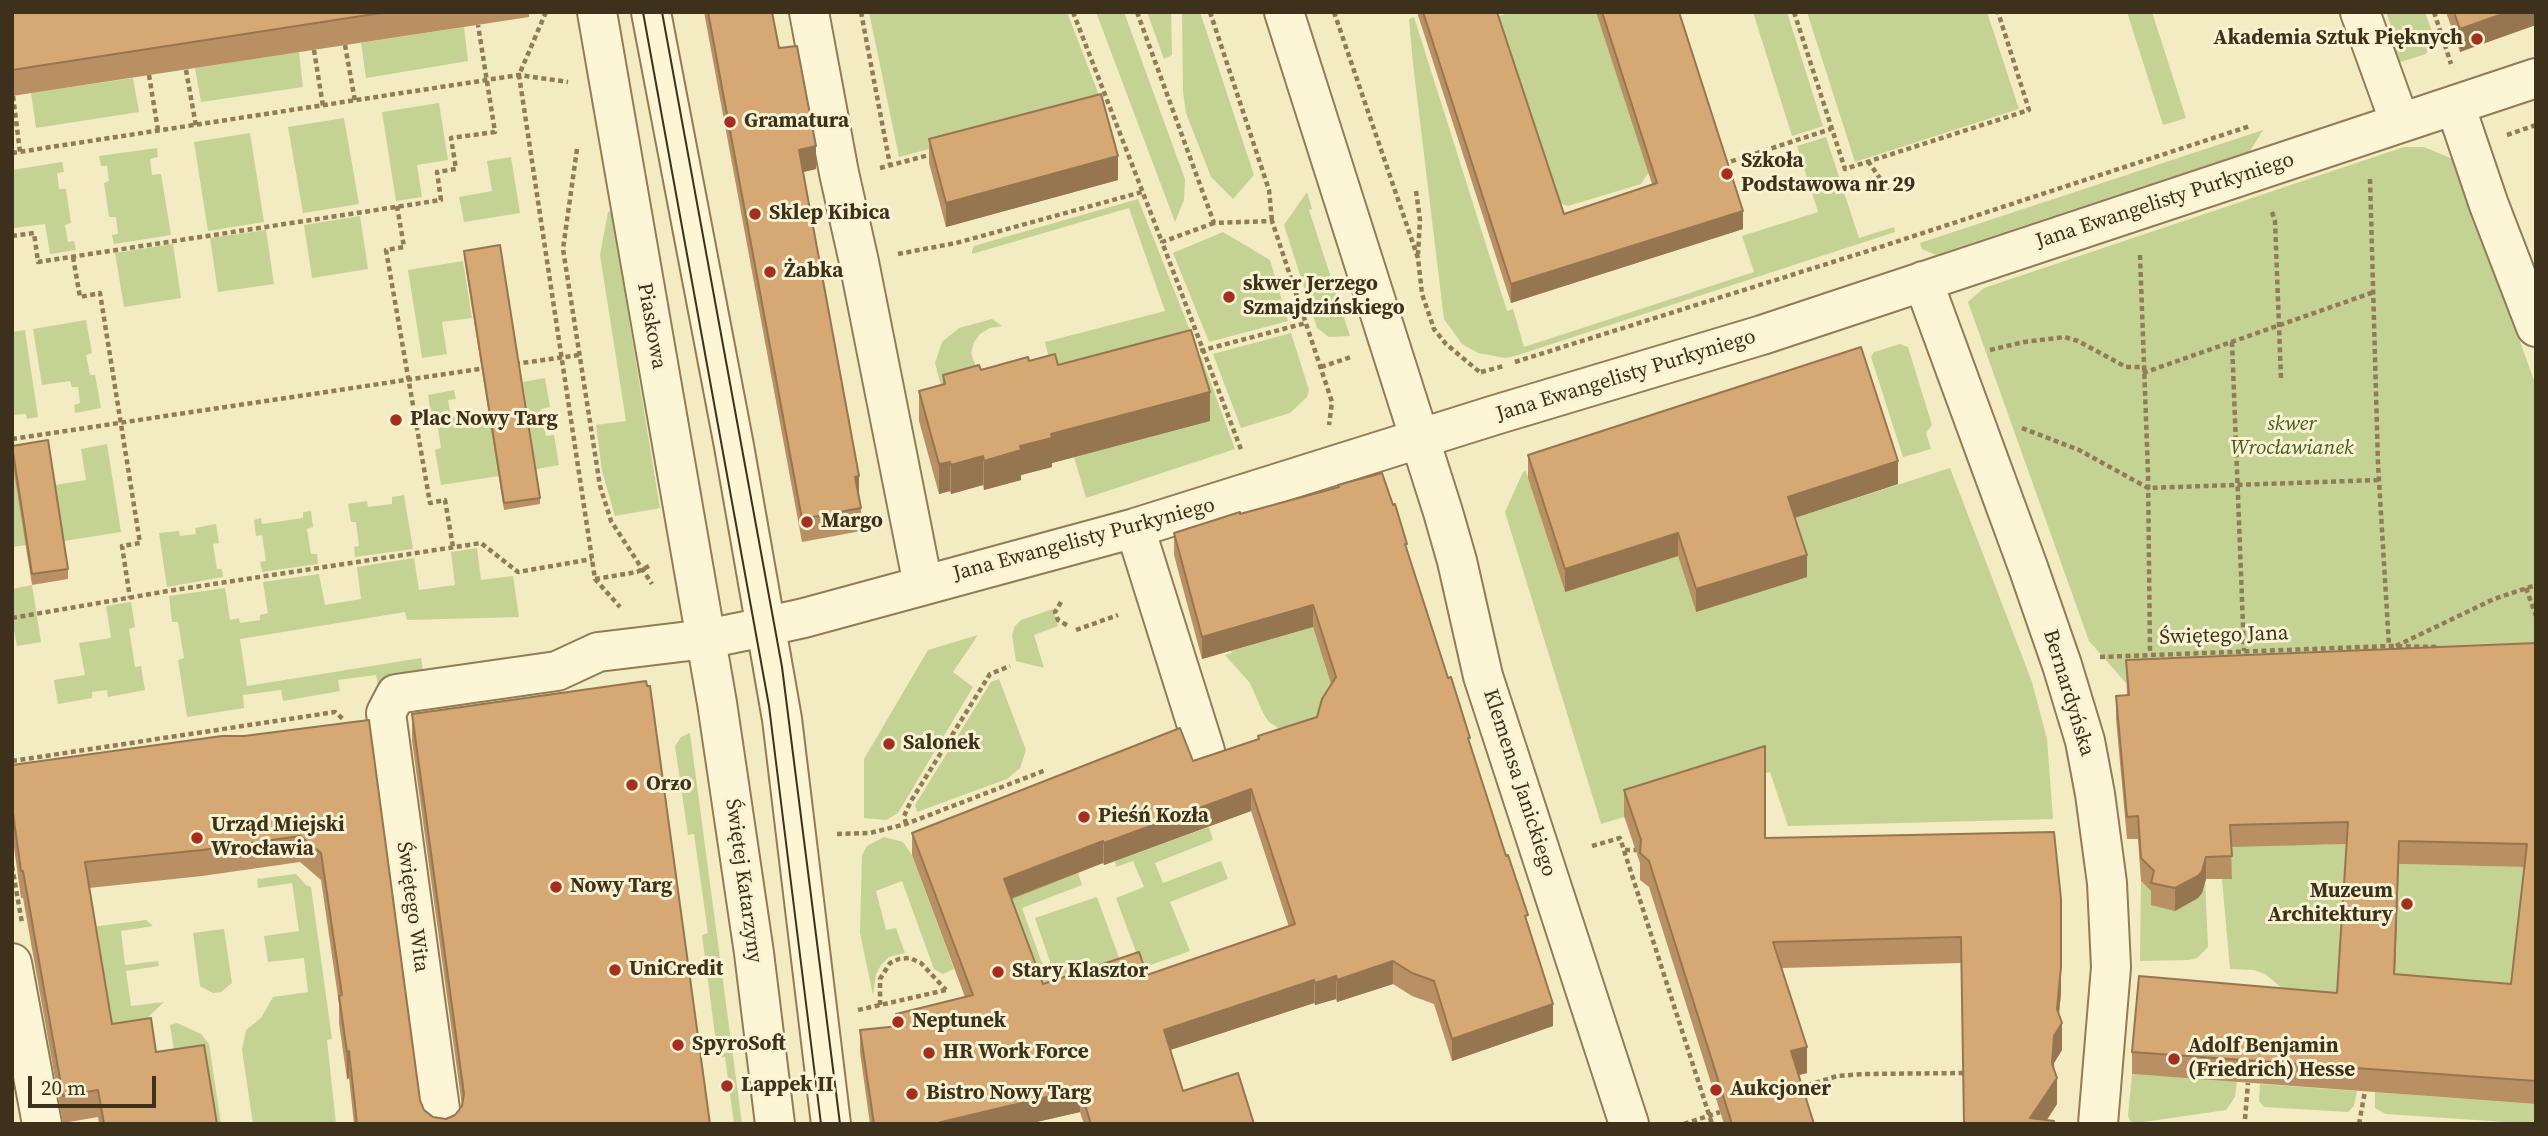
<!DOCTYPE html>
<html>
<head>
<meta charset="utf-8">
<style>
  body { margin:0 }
  #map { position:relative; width:2548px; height:1136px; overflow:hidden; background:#f3ebc2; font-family:"Source Serif 4",serif }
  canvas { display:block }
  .frame { position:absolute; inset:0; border:14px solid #3e311c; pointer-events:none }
  .scale { position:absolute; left:28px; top:1076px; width:128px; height:32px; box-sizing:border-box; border:4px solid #3e311c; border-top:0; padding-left:9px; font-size:21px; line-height:24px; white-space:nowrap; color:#3e311c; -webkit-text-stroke:5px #faf3d3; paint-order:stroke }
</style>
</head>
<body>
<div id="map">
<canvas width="2548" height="1136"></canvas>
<div class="frame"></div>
<div class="scale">20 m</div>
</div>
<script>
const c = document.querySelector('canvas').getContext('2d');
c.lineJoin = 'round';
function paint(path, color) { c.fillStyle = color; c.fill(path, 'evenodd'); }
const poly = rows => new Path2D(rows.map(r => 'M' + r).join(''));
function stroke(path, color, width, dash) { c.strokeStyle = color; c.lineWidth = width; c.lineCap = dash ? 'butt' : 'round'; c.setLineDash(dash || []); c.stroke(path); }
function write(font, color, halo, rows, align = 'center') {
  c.font = font + ' "Source Serif 4",serif'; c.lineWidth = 6; c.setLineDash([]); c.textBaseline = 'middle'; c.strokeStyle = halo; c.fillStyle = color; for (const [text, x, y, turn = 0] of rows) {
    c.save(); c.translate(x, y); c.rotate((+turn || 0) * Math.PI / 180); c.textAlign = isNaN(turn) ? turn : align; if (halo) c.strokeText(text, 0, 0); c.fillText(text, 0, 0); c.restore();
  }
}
paint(poly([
  [869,12,1067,12,1102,103,899,157],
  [1096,12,1124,12,1185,179,1184,200,1175,222],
  [1147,12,1171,12,1172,55,1164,59],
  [1182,12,1200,12,1254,175,1233,199,1211,177,1186,113,1183,92],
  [1511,12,1597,12,1649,172,1641,184,1568,206,1555,201,1496,17],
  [1753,12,1787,12,1823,126,1792,136],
  [1807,12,1987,12,2019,109,1855,162],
  [2127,12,2152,12,2186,118,2163,125],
  [2386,12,2425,12,2434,37,2426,54,2397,63,2390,42,2393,32],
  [1414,17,1507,311,1513,309,1524,347,1754,272,1742,236,1818,212,1797,146,1826,137,1859,238,1894,227,1895,232,1515,356,1505,358,1478,353,1462,344,1444,319,1413,64,1409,19],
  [464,27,468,61,366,78,361,43],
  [299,52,303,87,201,102,195,68],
  [133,78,139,112,36,128,31,93],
  [439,103,448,160,417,165,422,197,396,201,382,112],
  [344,118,359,204,303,213,288,127],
  [2263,130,2250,151,1971,243,1936,255,1922,249,1920,243],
  [250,133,264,222,208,231,194,142],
  [2404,147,2424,147,2455,160,2536,386,2536,666,2126,683,2089,641,1968,302,1984,288],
  [157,148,158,157,150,159,152,175,161,174,171,235,114,244,112,235,118,234,116,217,109,217,104,183,109,181,107,166,101,166,99,156],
  [511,157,520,213,464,222,459,197,492,191,487,161],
  [62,162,64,172,57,173,59,189,66,189,71,223,65,225,68,242,74,241,76,250,50,254,45,224,14,228,12,170],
  [1307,192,1312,209,1309,210,1350,336,1329,337,1317,328,1284,225],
  [1138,199,1195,343,1055,383,1045,342,1165,311,1129,208,972,254,972,251,974,246],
  [611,211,660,508,615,516,602,471,596,425,626,421,600,255,608,212],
  [360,216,368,269,312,278,304,225],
  [266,230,274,284,218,292,210,238],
  [1223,232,1270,260,1288,321,1209,342,1173,253],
  [173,244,181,298,124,307,115,253],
  [463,261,472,318,442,322,447,354,422,358,408,270],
  [992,319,1002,326,990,328,980,334,974,342,971,353,977,370,941,386,935,363,942,342,959,328],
  [86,320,92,353,86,355,90,375,95,375,101,408,75,413,74,405,80,403,78,387,72,387,70,381,42,385,33,329],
  [25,330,38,417,27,419,26,414,12,415,12,332],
  [1291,333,1309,390,1307,397,1290,413,1241,428,1213,354],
  [1900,344,1908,347,1932,425,1926,433,1931,449,1903,457,1871,357,1874,352],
  [1201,356,1235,449,1086,498,1074,457,1210,421,1191,359],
  [545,378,550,407,541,409,546,436,554,435,559,465,536,469,523,382],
  [454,390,456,399,448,400,451,417,458,416,459,424,490,419,499,476,441,485,435,450,441,448,437,422,432,422,428,395],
  [107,444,121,532,64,541,55,485,86,480,81,449],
  [12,460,26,545,12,547],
  [1950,468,2032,682,2047,739,2053,819,1788,826,1770,772,1601,824,1505,512,1523,472,1526,471,1565,592,1678,556,1696,612,1788,520],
  [404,495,413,549,355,557,354,547,359,546,356,522,351,522,348,504,367,501,368,507,392,504,392,497],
  [311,511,313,527,307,529,311,554,317,554,318,564,262,572,260,562,266,561,262,535,256,536,254,520,261,518,262,524,303,518,303,512],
  [216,524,219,543,213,544,217,569,222,569,223,577,167,587,159,533,179,531,180,536,196,534,195,528],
  [477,548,481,580,513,576,519,617,407,620,405,612,240,639,247,686,421,658,424,677,378,685,376,675,338,680,340,691,283,701,281,690,243,695,244,708,187,717,178,660,184,658,178,622,172,622,169,596,225,588,230,620,239,618,240,623,260,620,260,615,268,613,263,582,319,574,325,605,361,599,357,567,414,558,419,590,455,585,451,552],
  [32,585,41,642,17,646,12,620,12,589],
  [131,602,135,627,129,629,135,667,141,666,145,690,108,697,107,690,92,692,92,698,58,704,54,680,85,675,79,643,111,638,106,606],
  [1053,609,1058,626,1034,635,1044,668,1016,661,1012,635,1015,626,1021,620],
  [1313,627,1338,706,1288,752,1277,727,1269,722,1263,713,1250,683,1225,655,1232,653,1231,651],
  [978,635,953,672,973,687,898,813,886,820,864,818,864,759,928,650],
  [999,679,1026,750,1020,768,1007,779,917,812,915,805,991,682],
  [690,733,742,1124,734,1124,725,1057,718,1058,702,935,708,933,694,834,688,835,675,746,681,737],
  [1209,827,1213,840,1155,863,1163,883,1221,861,1228,879,1170,902,1190,951,1142,968,1116,898,1144,887,1133,861,1116,867,1115,861],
  [2349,831,2337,1015,2283,989,2265,974,2254,970,2230,969,2222,879,2232,878,2230,849,2233,848,2233,838,2327,845,2327,832],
  [884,837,903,842,912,855,954,969,943,974,934,969,902,881,876,891,886,930,896,928,905,953,889,957,881,965,876,974,873,995,860,933,862,855,867,846],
  [2399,864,2528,867,2511,1006,2394,997],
  [1078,873,1082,885,1022,908,1055,999,1042,1004,1004,901],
  [296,874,306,885,311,887,332,1039,327,1040,336,1124,253,1124,242,1050,246,1030,261,1018,273,997,308,992,304,958,268,962,264,936,299,931,292,883,258,888,257,879],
  [2205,880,2208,947,2197,958,2189,960,2140,961,2141,881,2154,894],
  [1097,897,1121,963,1058,985,1035,918],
  [146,920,153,926,121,931,125,965,158,961,159,966,126,971,131,1006,164,1002,112,1051,91,927],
  [224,929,232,983,221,992,213,993,200,986,193,933],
  [177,1023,201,1034,209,1044,221,1124,212,1124,178,1076,170,1025],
  [2132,1074,2237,1081,2235,1097,2226,1110,2137,1123,2130,1121,2128,1116],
  [2260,1084,2357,1091,2354,1106,2348,1112,2264,1107,2259,1101],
  [2375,1092,2536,1104,2536,1124,2386,1114,2375,1108]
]), '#c4d394');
const minor = poly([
  [597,12,717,703,754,953,775,1124],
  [651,12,734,446,782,719,831,1124],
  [809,12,839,173,859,262,923,585],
  [1284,12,1443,512,1457,561,1483,676,1629,1124],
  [2360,12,2400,123],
  [2455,105,2489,205,2536,327],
  [1923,281,2028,567,2062,665,2085,741,2095,794,2107,883,2111,967,2098,1124],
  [1135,528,1205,751],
  [12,963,42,1124],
  [442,1124,386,713,396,694,557,671,598,652,706,639,750,630,804,618,1135,528,1495,415,1762,335,2536,78]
]);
stroke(minor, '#907c56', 42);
stroke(poly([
  [546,12,519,75,595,579,620,607],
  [861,12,890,165],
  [1073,12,1162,242],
  [1137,12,1214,223,1272,221,1332,402,1329,425],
  [1210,12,1269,190,1272,221],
  [1334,12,1418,258,1422,294,1434,329],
  [1794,12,1845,169,2029,110,1998,12],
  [2434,12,2451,64],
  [345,45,355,101],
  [314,50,323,106],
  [186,70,196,126],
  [149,75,158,130],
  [13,96,20,152],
  [2507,135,2536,125],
  [577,149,563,249,600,486,611,521,652,584],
  [12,153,519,75,568,82],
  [1868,161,1888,190],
  [1723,164,1831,129],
  [880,168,933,154],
  [2370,179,2378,464,2389,646],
  [1416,191,1420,220,1418,254],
  [397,206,404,247,386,250,430,503,445,500,453,547],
  [2272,212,2275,221,2281,379],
  [1214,223,1162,242,1242,452],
  [12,236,34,233,38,262,441,200,437,172,456,169,451,138,495,132,478,25],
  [898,254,956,243,1142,192],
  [2140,255,2148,473,2150,654],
  [73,257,80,297,100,293,140,543,122,546,130,598],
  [1432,330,1434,329,1446,344,1482,374],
  [2232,342,2244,651],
  [1990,350,2024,342,2065,337,2078,341,2126,367,2143,367],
  [1192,353,1306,323],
  [1515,362,1871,250,2250,126],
  [515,364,579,355],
  [1321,367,1351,357],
  [1481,372,1504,366],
  [2143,373,2374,292],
  [2022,428,2079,450,2148,488,2379,480],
  [12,439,486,368],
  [595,579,637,572,651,565],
  [2526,588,2536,616],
  [1061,602,1055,612,1058,620,1070,627],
  [12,618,168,591,481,543,518,572,592,559],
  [1076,630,1118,615],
  [2396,646,2494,599,2536,585],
  [2100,657,2389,646,2438,647],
  [12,761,335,712,344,720],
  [906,824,904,816,911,801,990,674,1010,666],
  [837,834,870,833,906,824,1046,770],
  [1592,846,1620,838,1712,1124],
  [1625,850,1636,850],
  [12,866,22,923],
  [880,1005,880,979,890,963,899,959,910,958,921,963,946,990],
  [858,1010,946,990],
  [1799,1088,1837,1076,1864,1074,1963,1073],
  [2245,1119,2248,1083],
  [1684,1124,1720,1112],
  [2359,1124,2365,1091]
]), '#907c56', 4.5, [5, 3.5]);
stroke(minor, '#fdf6d6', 38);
stroke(poly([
  [643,12,769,706,821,1124],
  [662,12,782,667,840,1124]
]), '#3e311c', 2);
paint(poly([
  [12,12,529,12,529,17,12,96],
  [704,12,772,12,779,48,816,169,803,172,861,508,861,531,802,542],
  [1417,12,1497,12,1564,214,1652,184,1596,12,1679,12,1743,229,1511,303],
  [2446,12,2536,12,2460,52],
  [929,139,1118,180,946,227,929,163],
  [464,251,540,498,540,504,504,510,464,258],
  [1029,361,1058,365,1210,421,1052,463,1052,467,1021,475,1021,480,984,490,983,485,951,494,950,491,939,494,919,421,919,391,943,385,943,375],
  [12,446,68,569,68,579,32,585,12,460],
  [1528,455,1898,484,1795,518,1807,577,1696,612,1678,556,1565,592,1528,478],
  [1338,485,1407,551,1528,924,1553,1026,1452,1061,1434,1004,1412,996,1393,984,1337,1002,1336,999,1315,1005,1314,1003,1170,1050,1183,1091,1254,1124,1084,1124,1080,1112,1028,1124,870,1124,860,1052,860,1030,896,1026,896,1014,965,997,912,855,912,833,1193,761,1258,739,1258,736,1317,717,1331,684,1313,627,1202,659,1174,555,1174,533,1338,488],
  [1251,811,1289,927,1147,975,1043,984,1012,899,1103,863,1104,865],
  [2536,643,2536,1104,2132,1074,2132,1052,2337,993,2347,844,2231,847,2232,879,2206,879,2202,893,2198,898,2175,911,2151,905,2151,891,2141,881,2138,839,2127,839,2116,719,2116,696,2127,695,2126,660],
  [2399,864,2525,867,2511,984,2395,974],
  [412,714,710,1124,354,1124,349,1078,347,1079,339,1023,339,1004,321,880,300,862,202,876,89,888,112,1024,156,1052,217,1124,99,1124,98,1117,63,1123,23,898,21,898,12,833,12,765,369,720,420,1100,424,1110,433,1117,446,1119,455,1115,462,1106,412,741],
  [1624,790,1765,838,2054,832,2061,993,2059,1015,2062,1050,2054,1063,2057,1104,2047,1120,1964,1124,1961,963,1782,968,1807,1073,1799,1075,1814,1124,1724,1124,1649,887,1640,880,1640,863,1624,816]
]), '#b89063');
paint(poly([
  [2508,12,2536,12,2536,25,2460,52,2460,29],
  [816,146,816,169,799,173,799,150],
  [1118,156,1118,180,946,227,946,203],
  [1743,211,1743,229,1511,303,1511,284],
  [1210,392,1210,421,1052,463,1052,467,1021,475,1021,480,984,490,984,461,1051,434],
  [983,456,983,485,951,494,951,465],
  [1898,461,1898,484,1788,520,1788,497],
  [950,462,950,491,939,494,939,464],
  [859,476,859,498,855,477],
  [1678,533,1678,556,1565,592,1565,569],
  [1807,555,1807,577,1696,612,1696,589],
  [1313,605,1313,627,1202,659,1202,637],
  [1251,789,1251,811,1104,865,1104,843],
  [1103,841,1103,863,1004,901,1004,879],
  [2399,841,2399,864,2394,997,2394,974],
  [2206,857,2206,879,2202,893,2198,898,2175,911,2175,888],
  [1393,961,1393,984,1337,1002,1337,980],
  [2061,967,2061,993,2057,1031,2062,1023,2062,1050,2054,1063,2053,1085,2057,1078,2057,1104,2044,1124,2030,1118,2052,1064],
  [1336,976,1336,999,1315,1005,1315,983],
  [1314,980,1314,1003,1164,1052,1164,1030],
  [1553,1004,1553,1026,1452,1061,1452,1039],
  [1807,1047,1807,1073,1791,1077,1791,1051],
  [349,1051,349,1078,347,1079,347,1052],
  [1080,1089,1080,1112,1028,1124,933,1124]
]), '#967650');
const building = poly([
  [12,12,387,12,12,70,12,12],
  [708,12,772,12,779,48,797,46,816,146,799,150,859,476,855,477,861,508,802,519,708,12],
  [1423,12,1497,12,1564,214,1657,183,1602,12,1679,12,1743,211,1511,284,1423,12],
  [2454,12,2508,12,2460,29,2454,12],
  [1101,94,1118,156,946,203,929,139,1101,94],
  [500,245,540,498,504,503,464,251,500,245],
  [1191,330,1210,392,1051,434,1052,438,1020,446,1021,450,984,461,983,456,951,465,950,462,939,464,919,391,945,384,943,375,979,365,981,370,1028,357,1029,361,1055,354,1058,365,1191,330],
  [1861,347,1898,461,1788,497,1807,555,1696,589,1678,533,1565,569,1528,455,1861,347],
  [48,440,68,569,32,574,12,446,48,440],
  [1382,473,1393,505,1395,504,1407,544,1405,544,1448,678,1451,677,1470,738,1468,738,1506,856,1508,855,1528,915,1525,916,1553,1004,1452,1039,1434,981,1412,973,1393,961,1337,980,1336,976,1315,983,1314,980,1164,1030,1183,1091,1238,1073,1254,1124,1091,1124,1080,1089,933,1124,874,1124,860,1030,899,1026,896,1014,973,995,912,833,1180,728,1193,761,1259,739,1258,736,1317,717,1322,699,1336,677,1313,605,1202,637,1174,533,1240,512,1240,514,1339,487,1338,485,1382,473],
  [1251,789,1295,924,1147,975,1139,952,1043,984,1004,879,1103,841,1104,843,1251,789],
  [2536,643,2536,1081,2132,1052,2139,976,2337,993,2348,822,2230,825,2232,856,2206,857,2202,871,2198,876,2175,888,2151,883,2154,871,2141,858,2138,816,2127,817,2116,696,2129,695,2126,660,2536,643],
  [2399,841,2527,844,2511,984,2394,974,2399,841],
  [646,681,647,686,650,686,710,1124,357,1124,349,1051,347,1052,339,996,342,995,321,853,300,836,202,850,85,862,112,1024,151,1018,156,1052,204,1045,217,1124,104,1124,98,1090,63,1096,23,871,21,871,12,806,12,765,222,736,244,736,369,720,420,1100,424,1110,433,1117,446,1119,455,1115,462,1106,464,1094,412,714,646,681],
  [1765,746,1765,838,2054,832,2061,899,2061,967,2057,1009,2062,1023,2054,1036,2052,1064,2057,1078,2030,1118,2054,1121,2054,1124,1964,1124,1961,937,1773,942,1807,1047,1791,1051,1814,1124,1732,1124,1649,861,1640,853,1641,840,1624,790,1765,746]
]);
paint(building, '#d6a873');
stroke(building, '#967650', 2);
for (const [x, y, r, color] of [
  [2477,39,7,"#a72e1e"],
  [730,122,7,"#a72e1e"],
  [1727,174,7,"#a72e1e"],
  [755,214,7,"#a72e1e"],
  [770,272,7,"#a72e1e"],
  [1229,297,7,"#a72e1e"],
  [396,420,7,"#a72e1e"],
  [807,522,7,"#a72e1e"],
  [889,744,7,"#a72e1e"],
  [632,785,7,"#a72e1e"],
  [1084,817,7,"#a72e1e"],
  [197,838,7,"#a72e1e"],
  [556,887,7,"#a72e1e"],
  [2407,904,7,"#a72e1e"],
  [615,970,7,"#a72e1e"],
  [998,972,7,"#a72e1e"],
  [898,1022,7,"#a72e1e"],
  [678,1045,7,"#a72e1e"],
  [929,1053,7,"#a72e1e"],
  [2174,1059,7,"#a72e1e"],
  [727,1086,7,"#a72e1e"],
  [1716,1090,7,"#a72e1e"],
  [912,1094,7,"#a72e1e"]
]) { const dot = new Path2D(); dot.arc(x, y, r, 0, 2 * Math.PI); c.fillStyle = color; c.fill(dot); stroke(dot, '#faf3d3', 2.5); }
write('bold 21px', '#3e311c', '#faf3d3', [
  ["Akademia Sztuk Pięknych",2463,39,"right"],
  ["Gramatura",744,122],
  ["Szkoła",1741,162],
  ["Podstawowa nr 29",1741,186],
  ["Sklep Kibica",769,214],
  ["Żabka",784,272],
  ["skwer Jerzego",1243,285],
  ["Szmajdzińskiego",1243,309],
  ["Plac Nowy Targ",410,420],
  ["Margo",821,522],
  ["Salonek",903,744],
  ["Orƶo",646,785],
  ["Pieśń Kozła",1098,817],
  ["Urząd Miejski",211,826],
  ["Wrocławia",211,850],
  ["Nowy Targ",570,887],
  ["Muzeum",2393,892,"right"],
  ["Architektury",2393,916,"right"],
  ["UniCredit",629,970],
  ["Stary Klasztor",1012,972],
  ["Neptunek",912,1022],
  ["SpyroSoft",692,1045],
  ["Adolf Benjamin",2188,1047],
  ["(Friedrich) Hesse",2188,1071],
  ["HR Work Force",943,1053],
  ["Lappek II",741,1086],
  ["Aukcjoner",1730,1090],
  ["Bistro Nowy Targ",926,1094]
], 'left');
write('21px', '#3e311c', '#faf3d3', [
  ["Jana Ewangelisty Purkyniego",2165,201,-18],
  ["Piaskowa",651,326,80],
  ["Jana Ewangelisty Purkyniego",1626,376,-17],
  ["Jana Ewangelisty Purkyniego",1084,540,-15],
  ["Świętego Jana",2224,636,-2],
  ["Bernardyńska",2068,693,73],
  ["Klemensa Janickiego",1519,783,72],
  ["Świętej Katarzyny",743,881,82],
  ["Świętego Wita",412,907,82]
]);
write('italic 21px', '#465d20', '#faf3d3', [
  ["skwer",2292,425],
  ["Wrocławianek",2292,449]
]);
</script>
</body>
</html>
